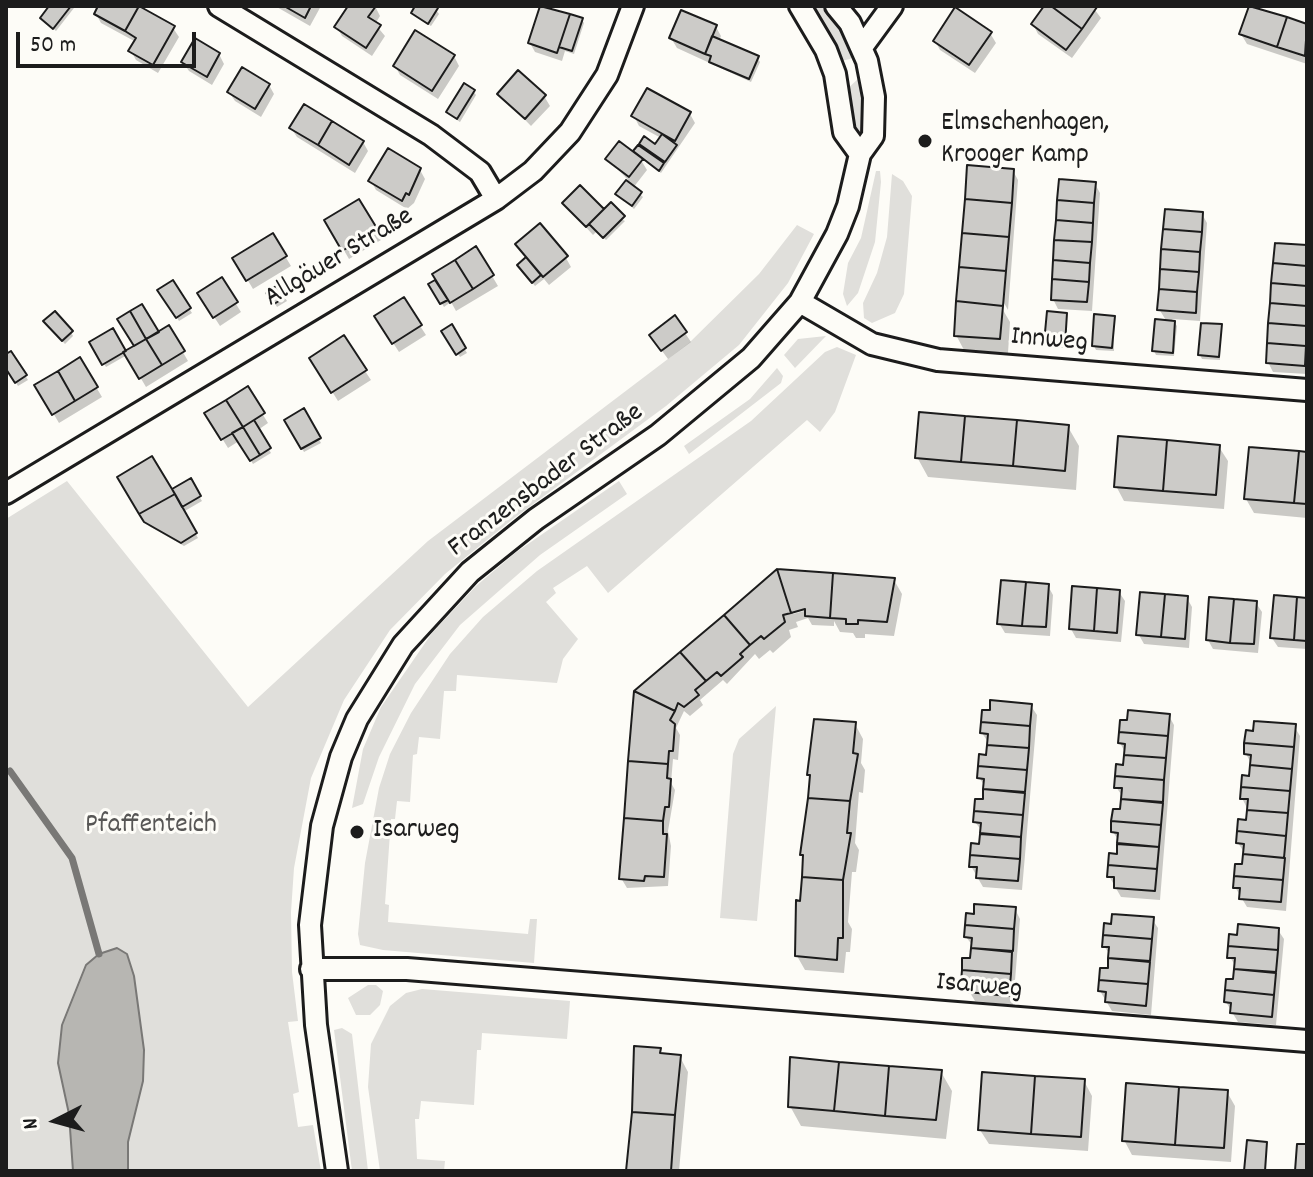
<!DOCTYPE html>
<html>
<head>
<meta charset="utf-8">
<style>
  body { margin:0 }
  #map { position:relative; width:1313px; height:1177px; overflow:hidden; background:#fdfcf7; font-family:Dekko,sans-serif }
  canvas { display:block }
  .frame { position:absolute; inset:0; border:8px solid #1c1c1c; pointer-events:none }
  .north { position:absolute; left:16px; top:1081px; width:80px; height:80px; -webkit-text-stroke:6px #fdfcf7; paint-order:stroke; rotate:264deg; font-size:22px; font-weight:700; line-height:32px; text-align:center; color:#1c1c1c }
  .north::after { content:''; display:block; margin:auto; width:28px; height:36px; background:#1c1c1c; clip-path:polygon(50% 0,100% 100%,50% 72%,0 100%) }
  .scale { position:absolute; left:16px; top:32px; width:180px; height:36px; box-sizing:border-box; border:4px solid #1c1c1c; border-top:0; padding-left:10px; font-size:24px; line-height:28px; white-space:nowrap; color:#1c1c1c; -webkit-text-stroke:6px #fdfcf7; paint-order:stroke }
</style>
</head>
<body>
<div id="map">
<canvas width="1313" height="1177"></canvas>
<div class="frame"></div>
<div class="north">N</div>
<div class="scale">50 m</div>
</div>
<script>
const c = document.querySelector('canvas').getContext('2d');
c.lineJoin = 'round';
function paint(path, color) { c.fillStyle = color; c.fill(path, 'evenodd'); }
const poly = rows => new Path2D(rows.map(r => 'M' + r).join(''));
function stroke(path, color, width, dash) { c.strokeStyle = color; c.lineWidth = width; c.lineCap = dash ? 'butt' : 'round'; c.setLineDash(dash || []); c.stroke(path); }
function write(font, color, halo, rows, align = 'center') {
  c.font = font + ' Dekko,sans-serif'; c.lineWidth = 6; c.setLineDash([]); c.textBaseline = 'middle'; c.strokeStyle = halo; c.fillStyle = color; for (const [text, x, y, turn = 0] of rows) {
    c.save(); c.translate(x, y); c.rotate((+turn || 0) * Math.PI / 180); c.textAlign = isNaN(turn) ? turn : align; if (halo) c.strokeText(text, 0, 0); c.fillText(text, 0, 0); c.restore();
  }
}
paint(poly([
  [808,6,826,6,840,21,854,55,850,59,841,61],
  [859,78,865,81,863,142,856,149,846,90],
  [876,171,880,171,881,182,875,242,858,293,847,306,843,294,848,263,861,238],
  [892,174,903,181,912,196,904,294,895,313,872,323,864,318,863,303,877,273,887,237],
  [797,225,814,234,788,283,739,345,666,406,513,519,445,574,390,630,344,700,311,778,294,868,291,912,292,972,298,1021,288,1022,299,1092,293,1094,298,1127,313,1125,321,1171,6,1171,6,519,67,481,248,707,428,541,689,343,759,274],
  [826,336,795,368,784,355,798,339],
  [837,347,856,355,835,412,820,432,807,420,608,593,587,566,553,588,556,593,546,602,578,639,563,659,557,683,457,675,456,691,444,691,440,739,419,737,417,754,413,755,410,802,397,801,395,819,391,819,385,904,389,905,388,922,528,934,530,919,537,919,534,963,383,950,360,945,358,934,365,863,379,788,390,754,411,713,450,654,483,617,537,571,751,421,825,352],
  [777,368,783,376,781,383,689,454,684,446,750,399],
  [619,481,627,494,540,555,460,625,415,684,379,757,363,804,352,808,363,749,381,707,432,633,476,586,515,553],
  [776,706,757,921,720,918,733,754,739,739],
  [368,985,376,985,383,991,380,1005,370,1015,356,1015,348,998],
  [422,989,570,1001,567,1039,482,1033,481,1050,477,1050,474,1105,421,1101,419,1119,415,1119,417,1159,445,1161,444,1171,380,1171,368,1087,371,1044,390,1006,406,993],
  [342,1028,352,1034,368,1171,352,1171,334,1030]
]), '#e0dfdb');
const water = poly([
  [117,948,127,954,134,976,144,1050,143,1081,128,1142,128,1171,73,1171,69,1114,58,1063,62,1025,86,965,99,954,117,948]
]);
paint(water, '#b7b6b2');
stroke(water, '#797876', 2);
paint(poly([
  [51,6,74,8,56,31,42,18],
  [100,6,136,6,173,28,179,37,158,73,136,60,131,51,136,42,101,23,96,14],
  [275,6,321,6,310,26],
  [350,6,375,6,380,16,375,24,385,36,372,56,342,36,337,27],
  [418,6,436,10,439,14,431,26,416,17,413,13],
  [542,6,581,19,584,23,574,54,565,51,562,61,535,52,530,43],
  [1046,6,1092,6,1101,18,1072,58,1038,34,1033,24],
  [1250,7,1307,26,1307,64,1247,44,1241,34],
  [716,27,721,36,719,41,757,58,760,62,751,82,677,48,671,38],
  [990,33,996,43,975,73,940,50,935,41],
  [219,54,224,64,212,85,189,71,183,62],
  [454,56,459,66,438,99,400,75,395,66],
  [269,85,274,94,261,117,235,101,229,92],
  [473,91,476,95,460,122,451,116,448,112],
  [500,94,544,96,550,106,531,126],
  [690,114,695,123,661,173,639,157,647,170,633,188,643,197,634,209,618,194,628,180,608,159,640,159,636,152,645,139,656,146,661,138,639,126,634,116],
  [291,128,363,142,368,151,355,173,297,137],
  [420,170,425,179,414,203,407,209,376,190,371,181],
  [1013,171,1018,180,1008,310,1000,296,996,298,1010,322,1008,353,964,350,956,335],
  [1095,184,1100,193,1092,311,1058,309,1053,299],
  [359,202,381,240,349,259,327,221],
  [564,203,603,210,625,221,606,240,597,231,593,235],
  [1202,214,1207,223,1200,321,1172,319,1177,326,1174,356,1156,355,1154,351,1167,322,1159,309],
  [273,236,291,266,253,289,235,259],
  [518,244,566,258,571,267,549,285,544,279,535,286,522,270,528,259],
  [1307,247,1307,374,1273,372,1268,362],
  [476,249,498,286,456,311,451,302,444,307,430,285],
  [221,280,241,312,220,326,205,303],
  [172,283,192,313,179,321,160,290],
  [279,287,287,301,277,307,269,293],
  [403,300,426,335,399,352,382,326],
  [1066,314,1066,348,1048,347,1046,343],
  [1114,317,1114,351,1096,350,1094,346],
  [48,326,71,332,73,336,65,344],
  [1220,326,1220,360,1202,359,1200,355],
  [451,327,467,353,460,357,444,332],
  [169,328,188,361,146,387,127,355,106,367,92,343,112,331,126,353],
  [685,333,691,342,668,359,657,344],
  [11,353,28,380,18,386,6,366,6,356],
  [311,358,365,371,371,380,338,401],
  [80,360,102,397,59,423,37,386],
  [247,389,268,423,258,430,271,453,253,464,239,441,228,448,207,414],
  [303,411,321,443,304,452,286,420],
  [1068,427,1079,446,1076,490,928,477,917,457],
  [1219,447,1228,461,1224,509,1124,501,1116,486],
  [1307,454,1307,518,1254,513,1246,499],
  [120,478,178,503,190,481,202,501,183,512,198,538,184,546,149,526],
  [778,571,894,580,902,594,894,636,865,634,865,638,856,638,853,633,840,632,834,621,834,626,812,625,808,618,796,622,798,627,789,630,791,637,773,653,770,650,759,659,755,654,727,684,723,680,700,700,703,705,690,716,684,711,676,728,680,735,678,760,673,759,671,783,675,790,668,831,671,846,668,886,627,888,621,878,636,692],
  [815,608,793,614,793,610],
  [1048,586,1053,595,1050,636,1005,633,999,623],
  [1119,592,1125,601,1121,642,1076,638,1071,629],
  [1187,598,1192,607,1189,648,1144,644,1139,635],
  [1307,600,1307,649,1278,647,1272,638],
  [1256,603,1262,612,1258,653,1213,649,1208,640],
  [1031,706,1037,715,1022,890,983,887,971,866,980,846,982,831,975,822,984,801,985,787,979,777,988,757,988,742,982,733],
  [1169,716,1174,725,1160,900,1121,897,1109,876,1118,856,1119,841,1113,832,1123,797,1116,787,1125,767,1125,752,1120,743],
  [855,724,863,739,861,763,865,770,863,793,859,792,855,843,859,850,856,872,852,872,848,922,852,929,850,952,846,952,844,973,805,970,797,956,805,859,802,854],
  [1294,726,1300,736,1286,911,1247,907,1235,887,1244,867,1244,852,1238,843,1248,822,1247,808,1242,798,1251,778,1251,763,1246,754],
  [1015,909,1020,919,1013,1005,975,1001,963,981,972,960,973,946,966,937],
  [1152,919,1158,928,1151,1015,1112,1011,1100,991,1109,970,1111,956,1104,946],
  [1278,930,1284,939,1276,1025,1238,1022,1226,1002,1235,981,1236,967,1230,957],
  [659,1050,663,1056,680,1057,688,1072,679,1171,628,1171],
  [941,1072,952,1091,946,1139,801,1126,790,1106],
  [1084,1081,1092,1096,1088,1151,989,1144,980,1130],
  [1227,1092,1235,1106,1231,1162,1132,1155,1124,1140],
  [1266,1144,1266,1171,1246,1171]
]), '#0003');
stroke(poly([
  [10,771,72,858,99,954]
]), '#797876', 7);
const building = poly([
  [49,6,71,6,53,29,40,18,49,6],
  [98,6,139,6,125,31,94,14,98,6],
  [139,6,175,26,153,65,128,51,136,38,125,31,139,6],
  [284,6,311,6,305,18,284,6],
  [348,6,376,6,368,17,381,25,366,48,334,27,348,6],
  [415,6,435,6,438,8,428,24,411,13,415,6],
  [540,6,570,14,557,53,528,43,540,6],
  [1044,6,1051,6,1082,29,1066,50,1031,24,1044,6],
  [1051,6,1095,6,1097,7,1082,29,1051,6],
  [1249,6,1287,17,1277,47,1239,34,1249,6],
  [955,7,992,32,969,65,933,41,955,7],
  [681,10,717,25,705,54,669,38,681,10],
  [570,14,583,18,572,51,559,47,570,14],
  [1287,17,1307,24,1305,56,1277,47,1287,17],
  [415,30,455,55,432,91,393,66,415,30],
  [712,36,759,56,749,79,709,62,711,56,705,54,712,36],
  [195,38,220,53,207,77,181,62,195,38],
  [242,67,270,84,255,109,227,92,242,67],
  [518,70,546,95,525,119,497,94,518,70],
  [464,83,475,90,457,119,446,112,464,83],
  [647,88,691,112,675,141,631,116,647,88],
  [304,104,332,121,318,145,289,128,304,104],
  [332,121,364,141,349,165,318,145,332,121],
  [662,134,677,145,665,162,639,144,644,136,655,144,662,134],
  [619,141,643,159,629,177,605,159,619,141],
  [638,145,664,163,659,171,633,151,638,145],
  [388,148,421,168,409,195,406,193,402,201,368,181,388,148],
  [967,165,1014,169,1012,203,965,199,967,165],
  [1059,179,1096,182,1094,203,1057,200,1059,179],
  [626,180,642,192,632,206,615,194,626,180],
  [580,185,604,209,586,227,562,203,580,185],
  [359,199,378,230,342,251,324,220,359,199],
  [965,199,1012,203,1009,237,962,233,965,199],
  [1057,200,1094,203,1093,223,1056,220,1057,200],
  [611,202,625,216,603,238,589,224,611,202],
  [1165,209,1203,212,1202,232,1163,229,1165,209],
  [1056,220,1093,223,1092,242,1054,240,1056,220],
  [540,223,568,256,543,277,515,244,540,223],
  [1163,229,1202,232,1200,252,1161,249,1163,229],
  [273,233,287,256,246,281,232,258,273,233],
  [962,233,1009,237,1006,271,959,267,962,233],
  [1054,240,1092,242,1090,263,1053,260,1054,240],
  [1275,243,1307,245,1307,266,1273,263,1275,243],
  [476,246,494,275,473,289,455,260,476,246],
  [1161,249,1200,252,1199,272,1160,269,1161,249],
  [526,257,541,275,532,283,517,265,526,257],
  [455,260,473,289,450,303,432,274,455,260],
  [1053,260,1090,263,1089,282,1052,279,1053,260],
  [1273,263,1307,266,1307,286,1271,283,1273,263],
  [959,267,1006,271,1003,306,956,301,959,267],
  [1160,269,1199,272,1197,292,1159,289,1160,269],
  [222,277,238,302,213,318,197,293,222,277],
  [1052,279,1089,282,1087,302,1051,300,1052,279],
  [173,280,191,308,176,318,157,290,173,280],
  [435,280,448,300,440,304,428,284,435,280],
  [1271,283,1307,286,1307,306,1270,303,1271,283],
  [279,284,287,296,274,304,266,293,279,284],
  [1159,289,1197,292,1196,313,1157,310,1159,289],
  [404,297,422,325,392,344,374,316,404,297],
  [956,301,1003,306,1000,339,954,336,956,301],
  [1270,303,1307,306,1307,326,1268,323,1270,303],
  [142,304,159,332,146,339,130,311,142,304],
  [55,311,73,331,62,341,43,321,55,311],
  [130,311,146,339,134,346,117,319,130,311],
  [1047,311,1067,313,1065,345,1044,343,1047,311],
  [1094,314,1115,316,1112,348,1092,346,1094,314],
  [675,315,687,332,661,351,649,335,675,315],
  [1155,319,1175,321,1173,353,1152,351,1155,319],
  [1201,323,1222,324,1219,357,1198,355,1201,323],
  [1268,323,1307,326,1306,346,1267,343,1268,323],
  [452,324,466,348,456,355,441,331,452,324],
  [169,325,185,351,162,365,146,339,169,325],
  [113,328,126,351,102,365,89,342,113,328],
  [344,335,367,370,331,393,309,358,344,335],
  [146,339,162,365,139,379,123,352,146,339],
  [1267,343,1306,346,1305,366,1266,363,1267,343],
  [11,351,27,375,15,383,6,369,6,354,11,351],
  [80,357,98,387,75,401,58,371,80,357],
  [58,371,75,401,52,415,34,385,58,371],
  [248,386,265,413,243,427,226,400,248,386],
  [226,400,243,427,221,440,204,413,226,400],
  [304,408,321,438,301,449,284,420,304,408],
  [919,412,965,416,961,462,915,458,919,412],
  [965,416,1017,420,1013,466,961,462,965,416],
  [254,420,271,448,260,455,243,427,254,420],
  [1017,420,1069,425,1065,471,1013,466,1017,420],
  [243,427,260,455,250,461,232,433,243,427],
  [1118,436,1167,440,1163,491,1114,487,1118,436],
  [1167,440,1220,445,1216,495,1163,491,1167,440],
  [1249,447,1299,451,1294,503,1244,499,1249,447],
  [1299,451,1307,452,1307,504,1294,503,1299,451],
  [152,456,175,494,139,514,117,477,152,456],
  [191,478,201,496,182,507,172,489,191,478],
  [175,494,197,533,181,543,144,522,139,514,175,494],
  [777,569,833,573,830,618,805,616,805,609,791,613,777,569],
  [777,569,791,613,783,615,785,622,764,639,761,636,750,645,724,615,777,569],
  [833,573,895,578,887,622,858,620,858,624,846,624,846,619,830,618,833,573],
  [1001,580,1026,582,1022,626,997,624,1001,580],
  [1026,582,1049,584,1046,627,1022,626,1026,582],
  [1072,586,1097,588,1094,631,1069,629,1072,586],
  [1097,588,1120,590,1117,633,1094,631,1097,588],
  [1140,592,1165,594,1161,637,1136,635,1140,592],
  [1165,594,1188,596,1185,639,1161,637,1165,594],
  [1274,595,1297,597,1294,640,1270,638,1274,595],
  [1209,597,1234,599,1230,643,1206,640,1209,597],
  [1297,597,1307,598,1307,641,1294,640,1297,597],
  [1234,599,1257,601,1254,644,1230,643,1234,599],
  [724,615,750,645,740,654,743,657,721,676,717,672,706,681,680,652,724,615],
  [680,652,706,681,695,690,699,695,684,707,678,703,675,711,634,691,680,652],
  [634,691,675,711,670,720,675,724,673,751,669,751,668,764,628,761,634,691],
  [990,700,1032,704,1030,726,981,722,982,710,990,710,990,700],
  [1128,710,1170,714,1168,736,1119,732,1120,720,1127,720,1128,710],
  [814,719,856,722,853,753,858,754,850,801,808,798,810,775,807,775,814,719],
  [1254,721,1296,724,1294,747,1244,743,1246,730,1253,731,1254,721],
  [981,722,1030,726,1029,748,987,745,988,734,980,733,981,722],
  [1119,732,1168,736,1166,758,1124,755,1125,744,1118,743,1119,732],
  [1244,743,1294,747,1292,769,1250,765,1251,755,1244,754,1244,743],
  [987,745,1029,748,1027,770,978,766,979,754,986,755,987,745],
  [1124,755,1166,758,1164,780,1115,776,1116,764,1123,765,1124,755],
  [628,761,668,764,667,778,671,779,669,807,665,807,663,821,624,818,628,761],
  [1250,765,1292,769,1290,791,1241,787,1242,775,1249,776,1250,765],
  [978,766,1027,770,1025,792,983,789,984,779,977,778,978,766],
  [1115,776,1164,780,1163,802,1121,799,1122,788,1114,788,1115,776],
  [1241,787,1290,791,1288,813,1247,810,1248,799,1240,799,1241,787],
  [983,789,1025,793,1023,815,974,811,975,799,983,799,983,789],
  [808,798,850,801,847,833,851,833,843,880,802,877,803,855,800,855,808,798],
  [1121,799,1163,803,1161,825,1111,821,1113,809,1120,809,1121,799],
  [1247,810,1288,813,1286,836,1237,831,1238,819,1246,820,1247,810],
  [974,811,1023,815,1021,837,980,833,981,823,973,822,974,811],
  [624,818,663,821,663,834,667,834,664,877,645,876,644,881,619,879,624,818],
  [1111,821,1161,825,1159,847,1117,843,1118,833,1111,832,1111,821],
  [1237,831,1286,836,1284,858,1243,854,1244,844,1236,843,1237,831],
  [980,834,1021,837,1020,859,970,855,971,843,979,844,980,834],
  [1117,844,1159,847,1157,869,1108,865,1109,853,1117,854,1117,844],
  [1243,854,1285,858,1283,880,1234,876,1235,864,1242,864,1243,854],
  [970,855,1020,859,1018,881,976,878,977,867,969,867,970,855],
  [1108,865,1157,869,1155,891,1114,888,1114,877,1107,877,1108,865],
  [1234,876,1283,880,1281,902,1239,899,1240,888,1233,888,1234,876],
  [802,877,843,880,843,938,838,938,837,960,795,956,796,900,800,901,802,877],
  [974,904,1016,907,1014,929,965,925,966,913,974,914,974,904],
  [1112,914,1154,917,1152,939,1103,935,1104,923,1111,924,1112,914],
  [1238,924,1279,928,1278,950,1228,946,1229,934,1237,935,1238,924],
  [965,925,1014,929,1013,951,971,948,972,938,964,937,965,925],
  [1103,935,1152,939,1150,961,1108,958,1109,947,1102,947,1103,935],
  [1228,946,1278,950,1276,972,1234,969,1235,958,1227,958,1228,946],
  [971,948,1012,952,1011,974,962,970,962,958,970,958,971,948],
  [1108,958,1150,962,1148,984,1099,980,1100,968,1108,968,1108,958],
  [1234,969,1276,973,1274,995,1225,990,1226,979,1233,979,1234,969],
  [962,970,1011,974,1009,996,967,992,968,982,961,982,962,970],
  [1099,980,1148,984,1146,1006,1105,1002,1106,992,1098,991,1099,980],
  [1225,990,1274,995,1272,1017,1230,1013,1231,1003,1224,1002,1225,990],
  [634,1046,661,1048,660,1053,681,1055,675,1115,632,1112,634,1046],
  [790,1057,839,1062,834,1111,788,1107,790,1057],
  [839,1062,889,1066,885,1116,834,1111,839,1062],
  [889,1066,942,1070,936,1120,885,1116,889,1066],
  [982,1072,1035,1076,1031,1134,978,1130,982,1072],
  [1035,1076,1085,1079,1081,1137,1031,1134,1035,1076],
  [1126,1083,1179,1087,1175,1145,1122,1141,1126,1083],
  [1179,1087,1228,1090,1224,1148,1175,1145,1179,1087],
  [632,1112,675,1115,671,1171,626,1171,632,1112],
  [1247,1140,1267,1142,1265,1171,1244,1171,1247,1140],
  [1297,1144,1307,1144,1307,1171,1295,1171,1297,1144]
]);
paint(building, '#cccbc8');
stroke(building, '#1c1c1c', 2);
const street = poly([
  [219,6,431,135,480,172,496,199],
  [800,6,826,50,835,74,844,132,860,154],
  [862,47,892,6],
  [800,302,872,344,938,360,1307,390],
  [6,493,496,199,533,171,570,132,607,75,633,6],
  [311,969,407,969,1307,1041],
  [337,1171,316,1025,310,925,322,826,341,757,357,719,403,645,470,572,536,519,658,435,751,358,800,302,837,234,848,206,860,154,873,136,874,97,867,61,850,23,836,6]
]);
stroke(street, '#1c1c1c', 26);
stroke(street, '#fdfcf7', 20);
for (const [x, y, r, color] of [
  [925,141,8,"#1c1c1c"],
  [357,832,8,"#1c1c1c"]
]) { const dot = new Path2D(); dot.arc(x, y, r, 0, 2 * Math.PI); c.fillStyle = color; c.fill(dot); stroke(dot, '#fdfcf7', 3); }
write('28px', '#1c1c1c', '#fdfcf7', [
  ["Elmschenhagen,",941,125],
  ["Krooger Kamp",941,157],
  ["Isarweg",373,832]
], 'left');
write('28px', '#1c1c1c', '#fdfcf7', [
  ["Allgäuer Straße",340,259,-31],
  ["Innweg",1049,342,5],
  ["Franzensbader Straße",547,482,-37],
  ["Isarweg",979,988,5]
]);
write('28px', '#575655', '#fdfcf7', [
  ["Pfaffenteich",151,827]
]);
</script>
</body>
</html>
